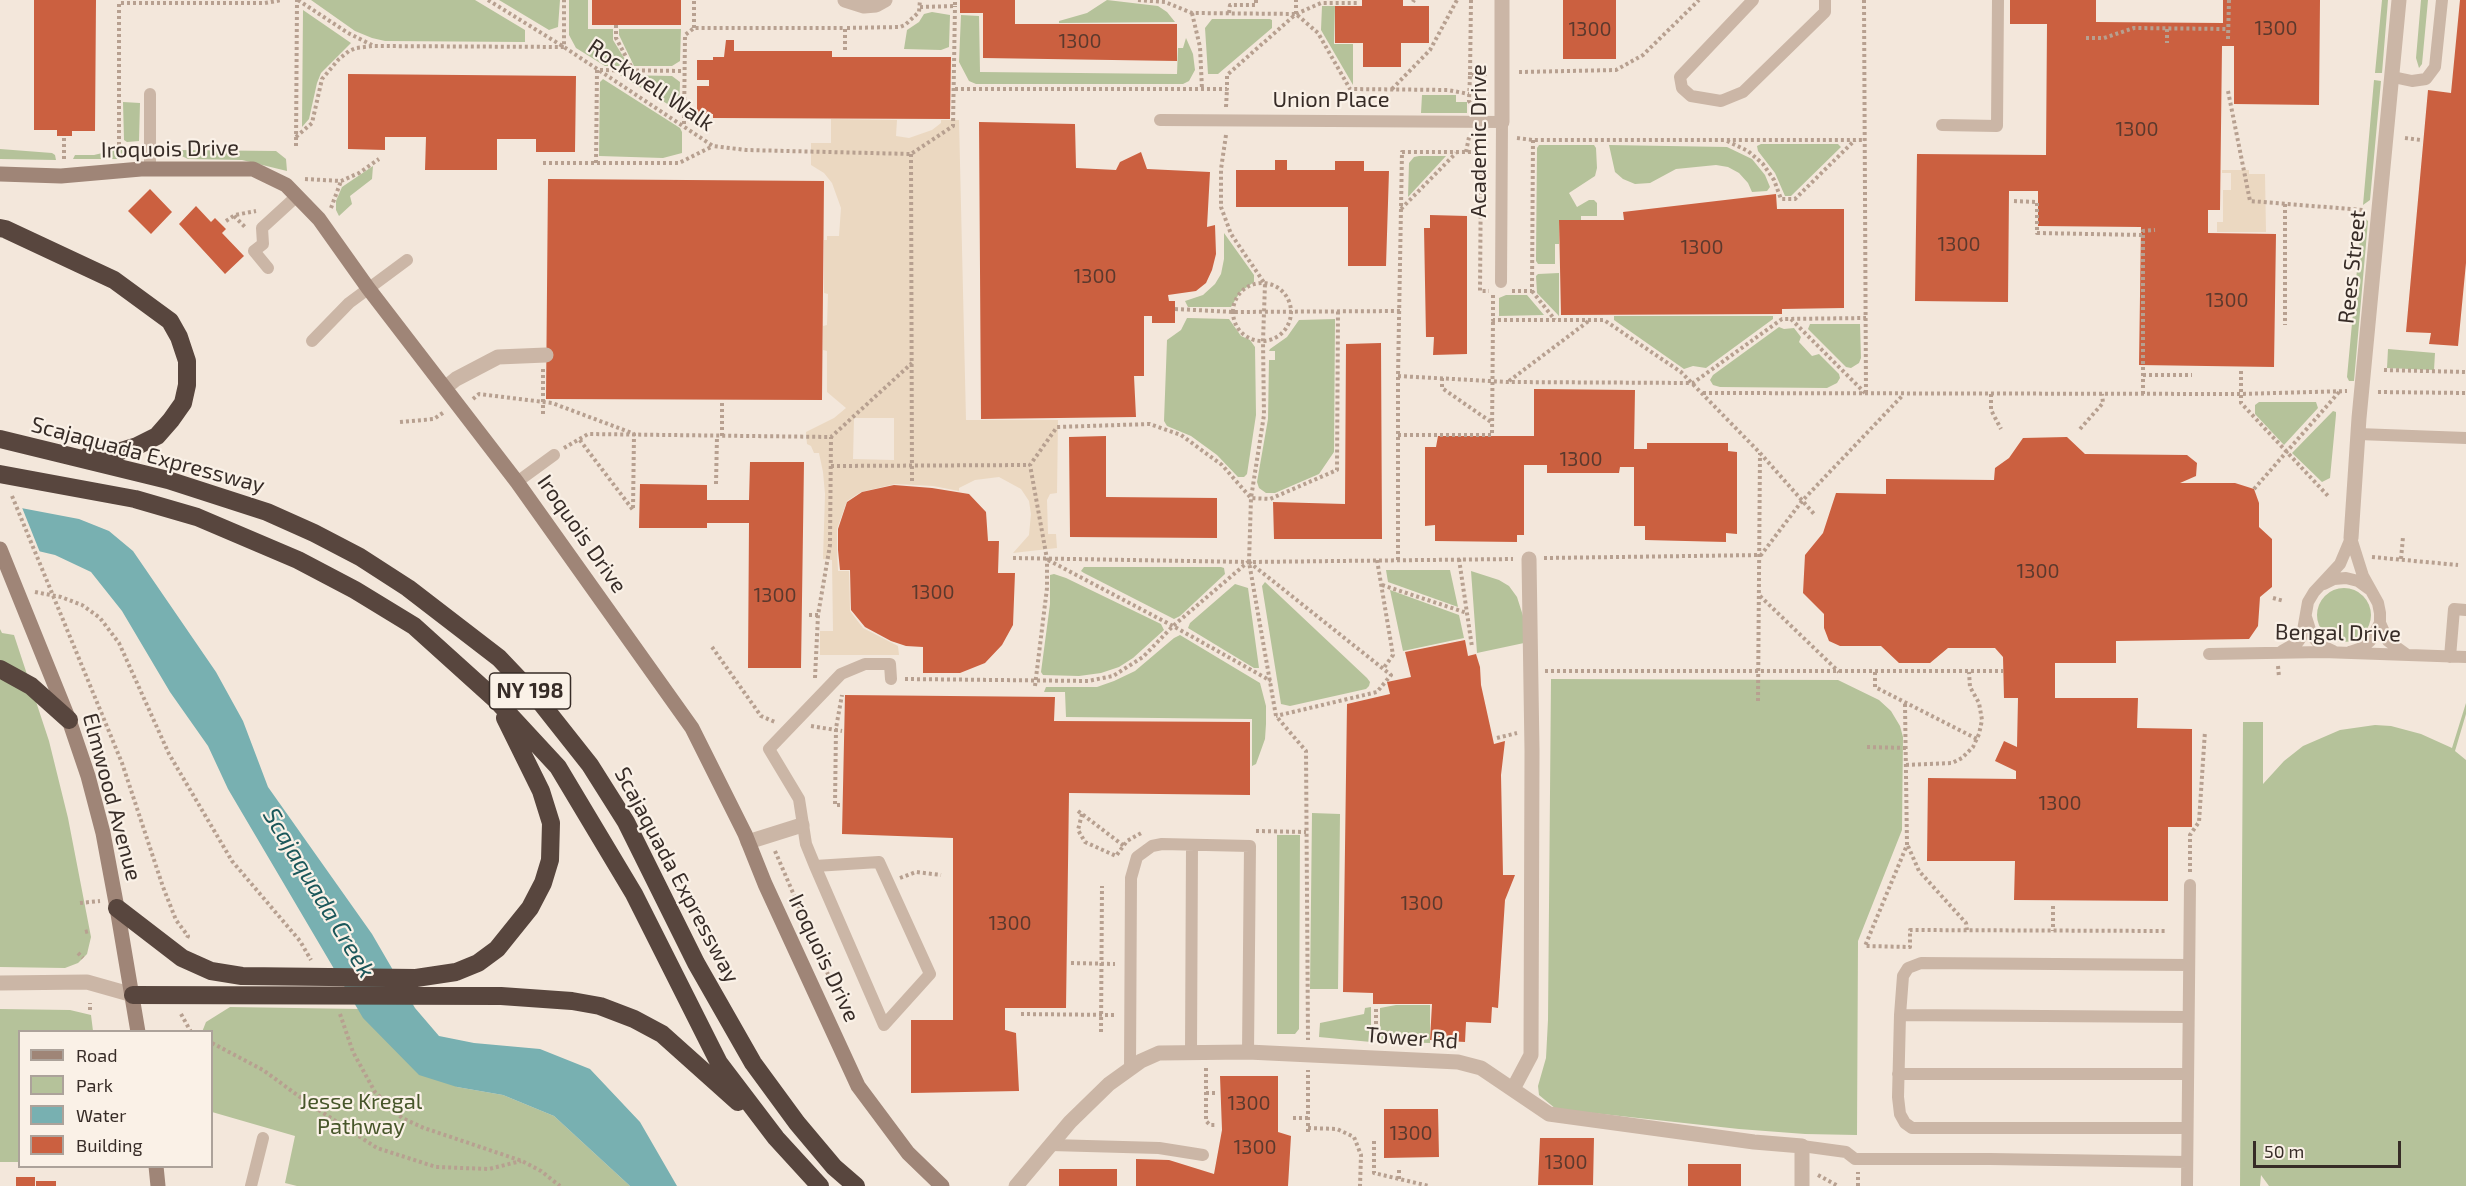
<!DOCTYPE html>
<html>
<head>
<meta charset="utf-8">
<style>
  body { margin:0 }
  #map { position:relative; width:2466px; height:1186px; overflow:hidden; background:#f3e7db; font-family:"Exo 2",sans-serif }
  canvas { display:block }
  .legend { position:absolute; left:18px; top:1030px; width:195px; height:138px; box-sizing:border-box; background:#faf1e7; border:2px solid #aca29a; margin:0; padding:8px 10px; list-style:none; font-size:18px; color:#372c27 }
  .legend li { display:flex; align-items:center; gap:12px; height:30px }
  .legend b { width:30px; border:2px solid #aca29a }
  .scale { position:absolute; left:2253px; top:1141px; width:148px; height:27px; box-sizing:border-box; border:3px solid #372c27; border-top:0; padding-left:8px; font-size:18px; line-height:21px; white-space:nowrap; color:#372c27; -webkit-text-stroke:4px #faf1e7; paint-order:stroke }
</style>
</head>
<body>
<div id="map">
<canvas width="2466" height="1186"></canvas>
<ul class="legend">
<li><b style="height:8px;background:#9f8577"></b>Road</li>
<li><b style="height:16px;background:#b5c29a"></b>Park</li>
<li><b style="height:16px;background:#78b0b1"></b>Water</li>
<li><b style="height:16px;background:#cb6040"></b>Building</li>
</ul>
<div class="scale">50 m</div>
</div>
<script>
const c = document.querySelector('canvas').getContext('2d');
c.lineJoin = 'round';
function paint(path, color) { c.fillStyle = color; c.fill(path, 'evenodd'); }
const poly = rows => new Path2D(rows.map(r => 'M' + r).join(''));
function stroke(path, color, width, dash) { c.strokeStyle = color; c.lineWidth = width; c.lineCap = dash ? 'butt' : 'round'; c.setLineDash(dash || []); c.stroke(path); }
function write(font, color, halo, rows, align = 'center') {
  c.font = font + ' "Exo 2",sans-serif'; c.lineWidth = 4.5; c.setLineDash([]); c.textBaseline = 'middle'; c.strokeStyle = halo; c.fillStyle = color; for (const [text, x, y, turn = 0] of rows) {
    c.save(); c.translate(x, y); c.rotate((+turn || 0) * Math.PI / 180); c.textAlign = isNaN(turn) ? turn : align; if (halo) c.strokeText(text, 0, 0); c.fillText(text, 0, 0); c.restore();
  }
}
paint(poly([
  [311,0,475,0,525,30,525,42,385,41,372,38,355,31],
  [499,0,560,0,558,27,549,30],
  [569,0,588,0,588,29,613,29,613,40,626,61,625,66,605,66,576,48,569,35],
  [1107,0,1158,6,1167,12,1175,22,1059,23,1059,21,1087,13],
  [2382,0,2388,0,2382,73,2375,73],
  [2421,0,2428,0,2422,64,2419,68,2416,58],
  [1322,6,1335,6,1334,44,1353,44,1353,85,1321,30],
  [303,10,351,43,321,73,317,83,309,119,302,127],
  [932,12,950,15,949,47,941,50,904,49,907,30,919,22,924,14],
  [961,15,979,16,980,72,1177,74,1178,48,1183,48,1186,38,1193,54,1195,70,1189,81,1183,84,976,84,969,81,959,62],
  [1212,19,1270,19,1272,20,1272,28,1218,74,1208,74,1205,28],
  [619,29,681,29,680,61,672,66,634,66,619,35],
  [620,75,672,76,680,82,679,111],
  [603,79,680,128,682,132,682,153,663,158,599,156,600,82],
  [2374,80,2381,81,2370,200,2363,205],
  [1422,95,1456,95,1456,102,1467,102,1467,113,1421,113],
  [123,102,140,103,139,141,127,142,124,140],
  [1761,144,1838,144,1841,147,1791,196,1785,196,1775,173,1758,151,1757,146],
  [1539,145,1594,145,1596,148,1597,168,1595,176,1569,193,1577,207,1589,200,1594,200,1597,203,1597,216,1581,216,1581,220,1559,220,1559,244,1555,244,1555,264,1538,264,1536,261,1537,148],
  [1609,145,1727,147,1752,159,1765,175,1770,187,1767,191,1752,192,1748,183,1739,173,1728,167,1716,165,1676,169,1650,183,1635,184,1623,179,1615,172],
  [0,149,52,153,55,155,56,160,0,159],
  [119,149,132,152,120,159,73,159,75,155,94,155],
  [176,150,276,151,286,159,287,171,242,160,188,159,171,151],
  [1419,156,1446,156,1408,197,1409,163,1414,157],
  [373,166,372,179,350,196,352,204,339,216,336,210,336,201,342,187],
  [2362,216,2368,221,2354,381,2349,381,2347,377],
  [1224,233,1254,275,1254,282,1240,292,1231,307,1188,307,1185,301,1203,295,1215,284,1221,274,1224,259],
  [1559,273,1559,316,1537,293,1536,276,1538,274],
  [1506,295,1527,295,1544,315,1499,316,1499,298],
  [1614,316,1773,316,1773,319,1706,368,1693,366,1684,369,1614,320],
  [1187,318,1229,319,1241,336,1250,340,1255,347,1256,415,1247,474,1244,477,1238,477,1217,455,1191,436,1167,426,1164,421,1167,340,1181,330],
  [1335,319,1334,452,1319,474,1275,493,1266,493,1259,488,1257,482,1268,419,1269,360,1275,360,1275,351,1269,351,1270,349,1287,337,1299,320],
  [1810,324,1860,324,1861,358,1859,363,1851,368,1846,367,1808,329],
  [1779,327,1784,329,1794,328,1801,337,1799,342,1812,356,1819,354,1839,374,1840,378,1837,383,1827,388,1720,387,1713,385,1710,380,1713,375],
  [2388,349,2435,353,2434,370,2387,368],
  [2259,402,2316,402,2318,408,2284,445,2255,414,2255,405],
  [2333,411,2336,412,2336,415,2330,478,2322,482,2292,453],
  [1084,567,1221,567,1224,568,1225,574,1180,616,1174,619,1084,573,1081,571],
  [1386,570,1450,570,1458,607,1388,582],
  [1471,571,1499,580,1509,586,1517,597,1524,619,1524,643,1477,653],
  [1054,574,1066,578,1161,624,1164,630,1133,658,1119,667,1101,673,1079,676,1043,675,1041,672,1050,604,1050,575],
  [1265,582,1367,678,1370,682,1369,686,1366,689,1290,706,1281,704,1262,586],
  [1235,584,1248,588,1259,668,1254,668,1188,628,1190,623],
  '2317 615a27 27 0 1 1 54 0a27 27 0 1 1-54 0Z',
  [1390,590,1459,615,1464,638,1403,651],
  [0,629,2,633,14,635,49,741,68,818,91,937,87,954,78,963,65,968,0,967],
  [1180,635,1260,683,1266,706,1266,724,1265,739,1256,764,1252,766,1252,719,1066,717,1065,692,1044,692,1046,687,1097,687,1114,681,1135,671,1174,638],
  [1551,679,1838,680,1879,700,1891,711,1900,726,1903,737,1902,830,1858,941,1857,1135,1805,1134,1739,1129,1556,1109,1539,1095,1538,1086,1546,1058,1548,1020],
  [2466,703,2466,714,2455,751,2466,760,2466,1186,2269,1186,2261,1175,2260,1186,2240,1186,2243,722,2263,722,2263,784,2284,761,2303,746,2340,730,2375,725,2391,726,2421,734,2452,748],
  [1312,813,1340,814,1338,989,1310,989],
  [1277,835,1300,835,1299,1029,1295,1034,1277,1034],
  [1396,1005,1430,1005,1430,1043,1380,1042,1380,1008],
  [230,1007,359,1009,457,1087,503,1095,554,1116,630,1186,297,1186,285,1183,295,1136,212,1112,212,1032,202,1032,206,1022],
  [1371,1007,1371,1042,1319,1037,1320,1023,1364,1014,1365,1008],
  [0,1009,70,1010,91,1015,93,1031,20,1032,19,1162,0,1162]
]), '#b5c29a');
paint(poly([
  [831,119,897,120,896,136,909,138,932,130,941,123,941,120,959,120,966,420,1058,420,1057,493,1050,494,1047,500,1048,534,1056,534,1057,548,1013,553,1029,535,1031,514,1029,501,1021,489,999,477,975,480,959,488,959,491,933,486,895,484,861,492,847,501,837,529,837,551,838,571,849,571,850,611,863,628,898,646,899,655,820,655,820,631,833,631,832,560,823,559,825,494,823,472,819,453,814,453,811,446,807,444,806,432,834,418,846,408,827,392,827,351,823,350,823,326,827,325,828,294,824,293,824,240,827,240,827,236,839,236,841,208,832,183,824,173,811,165,811,143,831,143],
  [854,418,894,418,894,460,853,459],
  [2222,170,2249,170,2249,174,2265,174,2266,232,2217,232,2217,222,2223,222,2223,190,2231,190,2231,173,2222,173]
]), '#ebd8c1');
paint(poly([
  [0,504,79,519,109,531,133,551,216,672,243,721,268,787,372,934,415,1008,439,1036,474,1043,540,1049,590,1069,640,1122,677,1186,630,1186,554,1116,503,1095,457,1087,419,1075,363,1018,228,789,208,746,170,692,122,611,91,572,55,555,0,542]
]), '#78b0b1');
paint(poly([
  [0,501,21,505,41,555,0,545]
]), '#f3e7db');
paint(poly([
  [34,0,96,0,95,131,72,131,72,136,57,136,57,130,34,130],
  [592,0,681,0,681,25,592,25],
  [960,0,1015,0,1015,24,1177,24,1177,61,983,58,983,13,960,13],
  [1362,0,1403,0,1403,6,1429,6,1429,43,1401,43,1401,67,1363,67,1363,43,1335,43,1335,6,1362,6],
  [1563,0,1616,0,1616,59,1563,59],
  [2010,0,2096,0,2096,22,2223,23,2223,0,2320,0,2319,105,2234,104,2234,46,2222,46,2220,210,2208,210,2208,233,2276,234,2274,367,2139,365,2141,227,2038,226,2038,191,2009,191,2008,302,1915,301,1917,154,2046,155,2047,24,2010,24],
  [2460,0,2466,0,2466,263,2458,346,2429,344,2431,333,2406,332,2428,90,2451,93],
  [726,40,734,40,734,51,832,51,832,57,951,57,950,119,713,118,713,114,697,114,697,86,709,86,709,80,697,80,697,60,713,60,713,57,724,57],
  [348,74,576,76,575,152,536,152,536,139,497,139,497,170,425,170,426,137,385,137,385,150,348,149],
  [979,122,1075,124,1076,168,1116,170,1120,162,1141,152,1147,169,1210,172,1207,227,1215,225,1216,254,1212,270,1206,283,1196,291,1168,295,1169,301,1175,301,1175,323,1152,323,1152,316,1144,316,1144,376,1134,376,1136,417,981,419],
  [1275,160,1287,160,1287,170,1335,170,1335,161,1364,161,1364,171,1389,171,1386,266,1348,266,1348,207,1236,207,1236,170,1275,170],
  [548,179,824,181,822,400,546,399],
  [150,189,172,212,151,234,128,211],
  [1776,194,1777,209,1844,209,1844,308,1782,309,1782,314,1561,315,1559,220,1624,220,1623,212],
  [196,206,211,222,215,218,226,229,222,233,244,256,225,274,179,224],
  [1430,215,1467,216,1467,354,1433,355,1434,337,1426,337,1424,228,1430,228],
  [1381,343,1382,539,1274,539,1273,502,1345,504,1346,344],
  [1534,389,1635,390,1634,449,1647,449,1647,443,1728,443,1728,451,1737,452,1737,534,1726,533,1726,542,1645,540,1645,526,1634,526,1634,467,1620,467,1619,473,1547,473,1547,465,1524,465,1524,535,1517,535,1517,542,1435,541,1435,525,1425,526,1425,447,1436,447,1438,436,1534,436],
  [1106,436,1106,497,1217,498,1217,538,1070,537,1069,437],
  [2067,437,2085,454,2187,455,2197,463,2196,476,2180,483,2235,483,2254,489,2259,503,2259,527,2272,539,2272,587,2260,597,2258,626,2249,639,2116,641,2116,663,2055,663,2055,698,2138,698,2137,728,2192,729,2192,827,2168,827,2168,901,2014,900,2015,861,1927,861,1928,778,2016,779,2016,771,1995,761,2004,741,2017,747,2018,698,2004,698,2003,657,1995,648,1948,648,1930,663,1899,663,1881,646,1840,646,1829,641,1824,628,1824,614,1803,593,1805,555,1823,533,1836,493,1886,494,1886,479,1994,480,1995,468,2009,458,2023,438],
  [750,462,804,462,801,668,748,668,749,523,707,523,707,528,639,528,640,484,707,485,707,500,749,500],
  [894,485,932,488,969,494,986,512,988,541,999,541,998,573,1015,573,1013,625,1002,645,985,663,960,673,923,673,923,647,906,646,891,641,865,627,851,610,850,570,840,570,838,550,838,529,847,502,862,492],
  [1465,640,1468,656,1476,654,1480,667,1481,685,1494,744,1505,741,1501,775,1503,875,1515,875,1505,900,1498,1008,1492,1007,1491,1023,1466,1022,1465,1042,1430,1040,1432,1004,1373,1004,1373,993,1343,992,1347,704,1390,694,1387,682,1411,677,1405,652],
  [845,695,1055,697,1054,721,1250,722,1250,795,1069,793,1066,1008,1005,1008,1005,1030,1016,1033,1019,1091,911,1093,911,1020,953,1020,953,838,842,834],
  [1220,1076,1278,1076,1278,1132,1291,1136,1288,1186,1136,1186,1136,1159,1169,1160,1214,1174,1222,1130],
  [1384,1109,1438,1109,1439,1157,1384,1158],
  [1540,1138,1594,1138,1593,1185,1538,1185],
  [1688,1164,1741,1164,1741,1186,1688,1186],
  [1059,1169,1117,1169,1117,1186,1059,1186],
  [16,1177,35,1177,35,1186,16,1186],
  [36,1181,56,1181,56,1186,36,1186]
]), '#cb6040');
stroke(poly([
  [298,0,348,33,372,45],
  [488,0,564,47,713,146,746,150,911,154,953,126,955,6],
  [1138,0,1165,2,1192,13,1296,14,1318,33,1350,89,1448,90,1469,94],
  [1864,0,1866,394],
  [1413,2,1414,0],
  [920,7,955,6,955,0],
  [1192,13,1200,47,1202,89],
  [1229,13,1230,5,1256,5,1256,0],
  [1296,14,1321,3,1358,3],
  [616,25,616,38,633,70],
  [694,28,694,0],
  [2167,29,2167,43],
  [2086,38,2104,38,2134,28,2228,29],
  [2228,39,2229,0],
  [845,50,845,28,900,27,905,25,919,12,920,0],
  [1519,72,1616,70,1643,55,1699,0],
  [1470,75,1471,0],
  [955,89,1227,89,1227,75,1296,14,1296,0],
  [1392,89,1430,50,1457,0],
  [2228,91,2250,201,2363,210],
  [1226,107,1227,89],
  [1473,108,1469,101,1470,75,1488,74],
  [684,124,685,35,694,28,845,28],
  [1226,135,1221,169,1221,207,1231,234,1265,284,1263,341,1264,415,1251,498,1249,562,1276,716,1306,751,1308,1040],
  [296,137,312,123,322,79,339,59,349,51,356,48,373,46,564,47,564,0],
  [1517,138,1533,140,1865,140],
  [2405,138,2421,140],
  [1727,141,1748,151,1763,164,1774,180,1781,199,1795,199,1855,140],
  [119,145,119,3,265,3,282,0],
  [296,146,297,0],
  [1466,152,1469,137],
  [911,154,912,483],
  [64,159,64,136],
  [543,163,679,163,713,146],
  [596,163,597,70,684,71],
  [305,179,341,181,359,173,379,159],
  [2014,201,2037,202,2037,233,2143,235],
  [2285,204,2285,325],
  [331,208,341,181],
  [1401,209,1456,153],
  [234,216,246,228],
  [226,221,235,215,256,211],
  '1233 312a29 29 0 1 1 58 0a29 29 0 1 1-58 0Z',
  [1512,291,1532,291,1533,140],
  [1532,291,1555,320],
  [1493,295,1493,320,1604,320,1681,372,1760,453,1815,515],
  [1175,309,1234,312,1400,311],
  [1791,319,1865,393],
  [2384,370,2466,372],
  [2241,371,2241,403,2329,497],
  [2143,375,2192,375],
  [1398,376,1508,382,1693,383,1782,319,1866,318],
  [1442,378,1442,388,1491,422],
  [1509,381,1590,320],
  [2378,392,2466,393],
  [1703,393,2241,394,2347,391],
  [1991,394,1991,410,2001,429],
  [2143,394,2143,231,2155,230],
  [473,399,479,394,552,403,632,433,634,434,633,510,579,439],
  [543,414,543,369],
  [400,422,434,419,444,412],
  [2080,429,2103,403,2102,394],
  [1398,435,1492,435,1493,320],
  [722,436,722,400],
  [564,448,588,434,831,437,912,363],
  [831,466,1030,465],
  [716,484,717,436],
  [2254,489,2340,391],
  [12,496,122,763,163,887,176,920,188,936,187,938],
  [2372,557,2458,565],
  [1013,558,1249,562,1513,559],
  [1544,558,1761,555,1802,501,1903,395],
  [1459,559,1472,647],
  [2401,559,2403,537],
  [1048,560,1173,626,1271,681],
  [1377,560,1393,655,1383,669],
  [1398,560,1398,376,1402,152,1474,152,1479,157,1481,164,1480,291,1489,291],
  [1249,562,1391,675,1377,692,1276,716],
  [1382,585,1467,613],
  [35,592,61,597,82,605,100,618,119,643,169,754,232,861,300,941,311,960],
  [1760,596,1839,672],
  [2273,598,2284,601],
  [809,615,818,615],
  [712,647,761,716,775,722],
  [2278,666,2279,677],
  [1545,671,2003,671],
  [1875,672,1875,687,1977,739],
  [815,678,818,615,830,545,831,437],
  [905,679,1088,681,1113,676,1143,657,1173,626,1248,562],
  [1035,686,1047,588,1047,559,1030,465,1057,427,1150,424,1181,435,1222,465,1251,498,1270,499,1337,470,1338,311],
  [1758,701,1760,453],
  [1905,704,1907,845,1865,946,1910,947,1910,930,2165,931],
  [811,726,842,731],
  [1497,738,1517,733],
  [1867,747,1906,748],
  [1906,765,1952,763,1962,758,1973,747,1979,734,1982,720,1979,703,1970,687,1969,672],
  [840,805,835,805,836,728,842,695],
  [1078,811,1124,846],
  [1082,814,1078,830,1085,842,1116,856,1127,841,1143,832],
  [1256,831,1306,832],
  [1908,846,1919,871,1966,923,1967,930],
  [775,851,830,979],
  [2190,872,2190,835,2199,822,2205,731],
  [900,878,916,872,941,875],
  [80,903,100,901],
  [2053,906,2053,931],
  [85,932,89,931],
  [78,953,83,958],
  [1071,963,1115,964],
  [1376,1009,1376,1041],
  [90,1010,90,1003],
  [181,1014,191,1032],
  [340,1014,353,1052,375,1092,402,1118,424,1128,522,1161,541,1171,560,1186],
  [1021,1014,1116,1015],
  [1101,1032,1102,886],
  [212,1043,263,1070,311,1105,377,1148,436,1167,489,1169,521,1161],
  [1206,1068,1206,1121,1210,1125,1217,1125],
  [1206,1093,1217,1093],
  [1293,1118,1308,1118],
  [1308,1128,1337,1129,1354,1137,1361,1155,1360,1186],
  [1308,1132,1308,1070],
  [1374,1141,1374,1173,1429,1186],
  [1399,1170,1399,1179],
  [1818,1175,1838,1186],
  [1858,1186,1858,1172]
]), '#b7a090', 4, [3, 3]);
stroke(poly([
  [1753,0,1680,77,1682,88,1691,96,1721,101,1743,92,1825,12,1825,0],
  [2393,77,2412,81,2426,79,2435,67,2442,0],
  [150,94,150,169],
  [1160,120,1502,122,1501,282],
  [1942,125,1997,126,1998,0],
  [268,268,254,251,263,244,262,228,297,196],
  [312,341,349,303,407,260],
  [2358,434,2466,438],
  [517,482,554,455],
  [2324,584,2334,579,2346,578,2358,581,2369,589],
  [2306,617,2312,636,2320,645,2333,651],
  [2380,623,2388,641,2406,654],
  [2282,651,2298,642,2302,636,2308,602,2314,592,2340,564,2351,538],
  [2350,652,2362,648,2370,641,2380,623,2380,613,2378,603,2363,576,2351,538],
  [2209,654,2323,652,2466,657],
  [2450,657,2454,609,2466,610],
  [815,866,879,862,930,974,884,1025,815,866,806,844,799,799,769,749,841,674,865,664,890,664,891,679],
  [1900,1015,2188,1017],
  [1191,1052,1192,845],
  [1130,1068,1131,878,1137,857,1152,846,1162,844,1250,846,1248,1052],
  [1898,1074,2188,1074],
  [2187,1128,1912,1128,1905,1123,1900,1114,1898,1097,1900,1015,1903,976,1908,968,1921,963,2189,965],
  [1051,1145,1159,1148,1203,1155],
  [1802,1146,1846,1152,1855,1159,1990,1159,2187,1162],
  [251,1186,263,1138],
  [2187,1186,2190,885]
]), '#cbb6a6', 12);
stroke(poly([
  [845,0,864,6,876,5,885,0],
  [1502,122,1502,0],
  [445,388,456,379,498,357,546,355],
  [2351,538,2359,418,2399,0],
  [748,842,802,825],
  [0,983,87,982,133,995],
  [1513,1089,1531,1055,1532,751,1529,559],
  [1016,1186,1070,1122,1109,1084,1141,1061,1159,1053,1248,1052,1458,1062,1481,1068,1549,1114,1754,1142,1802,1146,1802,1186]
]), '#cbb6a6', 15);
stroke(poly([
  [0,174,61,176,141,169,253,169,286,185,319,219,368,288,517,482,692,728,745,834,765,884,858,1086,908,1153,942,1186],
  [0,549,69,720,88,776,103,833,117,908,138,1032],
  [156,1166,158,1186]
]), '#9f8577', 15);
stroke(poly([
  [0,228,5,229,114,280,170,321,179,337,187,361,187,385,183,403,171,420,157,436,137,446,111,454,89,455],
  [0,439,168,480,267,512,314,533,360,557,408,588,499,658,537,698,590,765,626,822,696,963,753,1063,797,1123,834,1167,856,1186],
  [0,474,135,499,197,517,298,560,355,590,414,626,496,700,558,767,634,894,719,1063,776,1138,820,1186],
  [0,669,31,686,69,720],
  [117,908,182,958,211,971,242,976,416,978,456,972,478,963,497,949,530,908,543,883,550,860,551,823,541,791,505,718],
  [133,995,501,996,572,1001,600,1006,634,1019,662,1034,738,1102]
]), '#58463e', 18);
write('20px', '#5c392d', null, [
  ["1300",2276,28],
  ["1300",1590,29],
  ["1300",1080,41],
  ["1300",2137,129],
  ["1300",1959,244],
  ["1300",1702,247],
  ["1300",1095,276],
  ["1300",2227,300],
  ["1300",1581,459],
  ["1300",2038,571],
  ["1300",933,592],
  ["1300",775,595],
  ["1300",2060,803],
  ["1300",1422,903],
  ["1300",1010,923],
  ["1300",1249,1103],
  ["1300",1411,1133],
  ["1300",1255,1147],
  ["1300",1566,1162]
]);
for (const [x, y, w] of [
  [530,691,81]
]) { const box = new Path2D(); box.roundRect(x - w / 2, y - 18, w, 36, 4.5); c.fillStyle = '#faf1e7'; c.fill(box); stroke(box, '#372c27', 1.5); }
write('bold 21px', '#372c27', null, [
  ["NY 198",530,691]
]);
write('22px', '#372c27', '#faf1e7', [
  ["Rockwell Walk",651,85,34],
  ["Union Place",1331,100],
  ["Academic Drive",1479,141,-90],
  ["Iroquois Drive",170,149,-1],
  ["Rees Street",2352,267,-84],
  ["Scajaquada Expressway",148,455,15],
  ["Iroquois Drive",582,534,55],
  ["Bengal Drive",2338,633,1],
  ["Elmwood Avenue",112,797,75],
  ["Scajaquada Expressway",677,875,62],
  ["Iroquois Drive",824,958,65],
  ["Tower Rd",1412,1038,4]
]);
write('22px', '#47562a', '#faf1e7', [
  ["Jesse Kregal",361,1102],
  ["Pathway",361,1127]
]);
write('italic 24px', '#1b575a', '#faf1e7', [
  ["Scajaquada Creek",319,893,59]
]);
</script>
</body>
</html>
